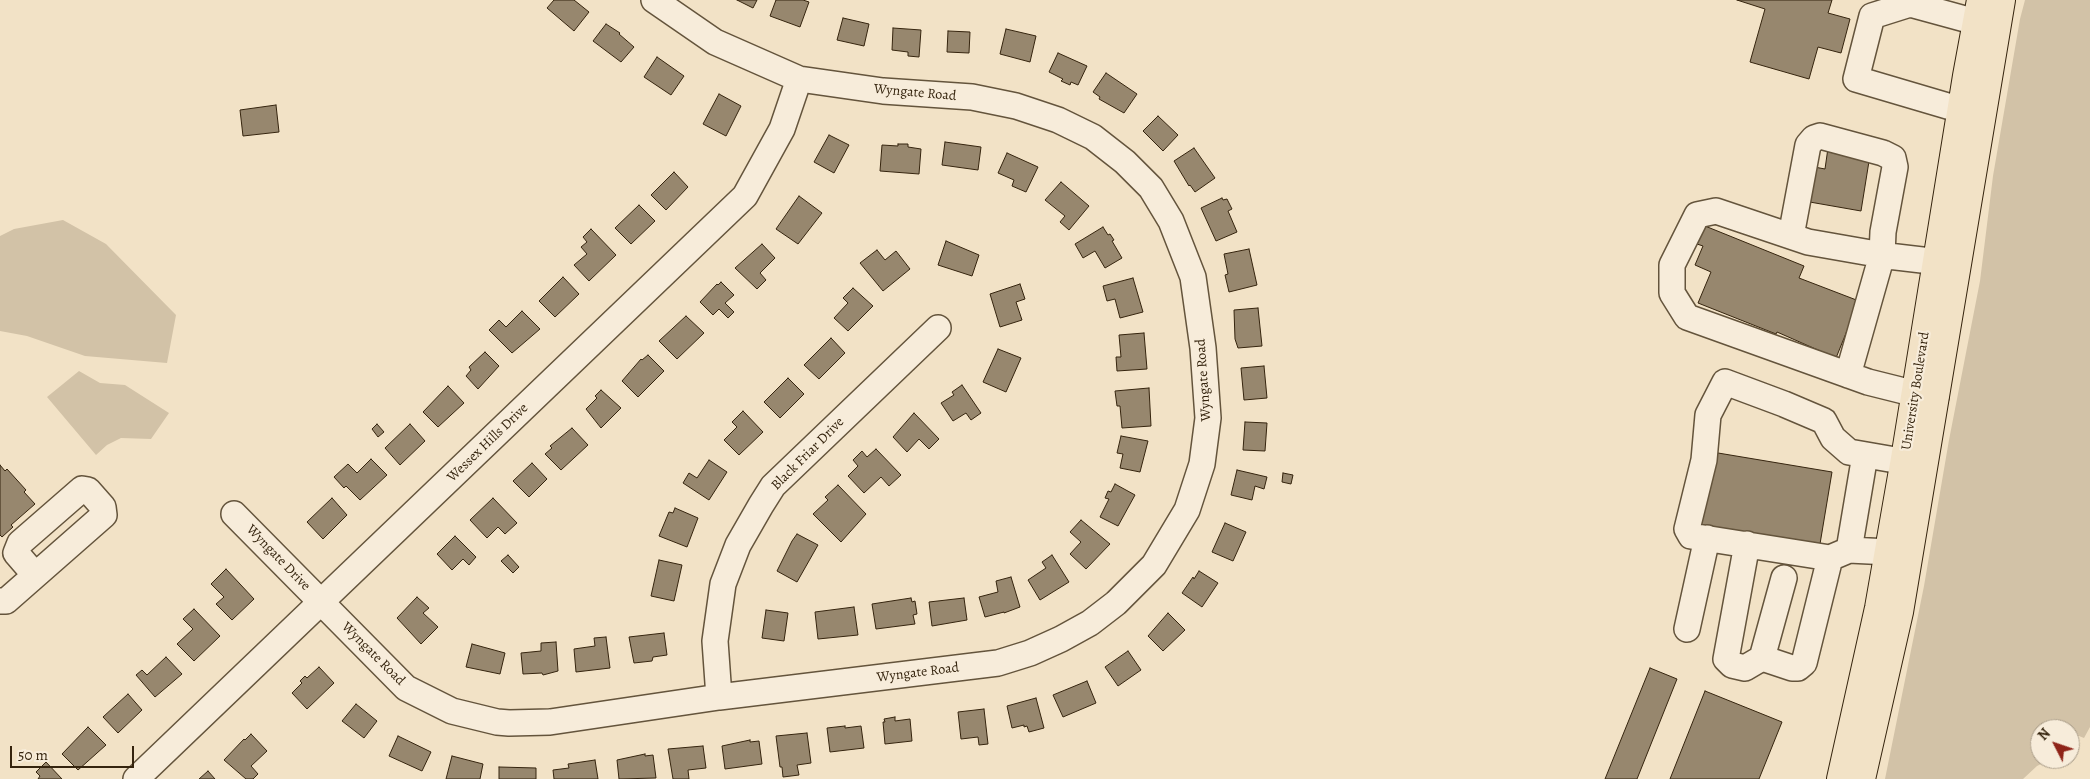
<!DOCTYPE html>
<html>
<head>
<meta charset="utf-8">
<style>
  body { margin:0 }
  #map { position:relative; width:2090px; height:779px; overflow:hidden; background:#f2e2c6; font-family:Alegreya,serif }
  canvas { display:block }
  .north { position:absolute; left:2030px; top:719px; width:50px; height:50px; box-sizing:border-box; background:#f7ecda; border:1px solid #a99c88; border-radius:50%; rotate:311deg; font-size:14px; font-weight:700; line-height:20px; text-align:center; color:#35240e }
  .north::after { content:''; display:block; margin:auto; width:18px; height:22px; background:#8f2418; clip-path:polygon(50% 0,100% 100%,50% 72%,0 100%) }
  .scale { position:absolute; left:10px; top:746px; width:124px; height:22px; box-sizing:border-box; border:2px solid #35240e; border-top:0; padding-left:6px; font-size:15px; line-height:18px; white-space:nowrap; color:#35240e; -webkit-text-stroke:4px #f7ecda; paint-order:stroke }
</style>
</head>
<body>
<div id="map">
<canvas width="2090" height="779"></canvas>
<div class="north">N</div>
<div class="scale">50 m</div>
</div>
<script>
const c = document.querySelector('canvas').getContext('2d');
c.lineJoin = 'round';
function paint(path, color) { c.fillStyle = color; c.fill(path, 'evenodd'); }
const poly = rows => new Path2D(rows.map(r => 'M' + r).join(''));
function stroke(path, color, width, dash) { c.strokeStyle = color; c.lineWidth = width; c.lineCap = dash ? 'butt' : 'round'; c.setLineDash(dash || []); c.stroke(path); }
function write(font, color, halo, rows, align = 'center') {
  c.font = font + ' Alegreya,serif'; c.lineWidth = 4.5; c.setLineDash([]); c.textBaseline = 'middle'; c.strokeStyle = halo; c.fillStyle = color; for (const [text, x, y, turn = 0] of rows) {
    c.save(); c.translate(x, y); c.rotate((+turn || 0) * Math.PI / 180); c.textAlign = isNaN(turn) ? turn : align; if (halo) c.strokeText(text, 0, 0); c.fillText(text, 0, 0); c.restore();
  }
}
paint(poly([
  [2025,0,2090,0,2090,727,2084,738,2074,734,2070,737,2070,729,2040,729,2040,759,2051,759,2037,766,2023,779,1885,779,1924,586,1949,440,1980,281,1993,176,2020,19],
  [63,220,106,244,176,315,167,363,85,356,27,336,0,331,0,236,14,229],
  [79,371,100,383,125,385,169,413,151,439,121,438,107,445,96,455,47,397]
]), '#d2c2a7');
const building = poly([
  [554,0,574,0,589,12,574,31,547,8,554,0],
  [737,0,757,0,753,8,737,0],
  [776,0,803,0,809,2,800,27,770,16,776,0],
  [1737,0,1832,0,1828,13,1850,19,1841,53,1818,47,1809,79,1750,62,1765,9,1737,0],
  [843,18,869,24,864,46,837,40,843,18],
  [606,24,620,33,619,34,634,47,621,62,593,41,606,24],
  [893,28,921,30,919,57,908,56,908,52,892,50,893,28],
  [1006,29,1036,36,1030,62,1000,54,1006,29],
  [948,31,970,32,969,53,947,52,948,31],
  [1058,53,1087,66,1078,85,1071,82,1070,85,1061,81,1063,79,1049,72,1058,53],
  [657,57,684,76,671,95,644,77,657,57],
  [1106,73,1137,94,1124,113,1099,99,1100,97,1093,92,1106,73],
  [719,94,741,106,726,136,703,124,719,94],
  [276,105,279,132,243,136,240,110,276,105],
  [1158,116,1178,135,1163,151,1143,131,1158,116],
  [829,135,849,145,834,173,814,162,829,135],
  [945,142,981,147,978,170,942,165,945,142],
  [898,144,908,144,908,147,921,149,919,174,880,171,882,145,898,146,898,144],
  [1194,148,1215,178,1195,192,1190,185,1189,186,1174,161,1194,148],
  [1828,148,1870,155,1861,211,1804,201,1809,166,1825,169,1828,148],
  [1007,153,1038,167,1026,192,1012,186,1014,180,998,173,1007,153],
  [674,172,688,187,666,210,651,195,674,172],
  [1061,182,1089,206,1069,230,1060,222,1065,216,1045,200,1061,182],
  [799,196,822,213,798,244,776,229,799,196],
  [1222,198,1223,200,1227,199,1232,209,1228,211,1237,232,1216,241,1201,208,1222,198],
  [639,205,655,221,631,244,615,228,639,205],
  [1705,226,1804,266,1799,278,1859,301,1836,358,1777,332,1776,334,1698,303,1711,272,1695,265,1703,246,1697,244,1705,226],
  [1103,227,1108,235,1110,234,1114,240,1112,241,1122,258,1105,268,1095,251,1083,258,1075,244,1103,227],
  [591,229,616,255,589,281,574,265,587,254,581,247,587,242,583,237,591,229],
  [946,241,979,255,972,276,938,265,946,241],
  [762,244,775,258,760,273,766,280,757,289,735,268,762,244],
  [1249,249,1257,285,1229,292,1225,275,1228,274,1224,254,1249,249],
  [877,250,885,260,896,251,910,269,883,291,860,263,877,250],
  [563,277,579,294,555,317,539,301,563,277],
  [1133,278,1143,312,1120,318,1115,299,1107,301,1103,286,1133,278],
  [721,282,734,295,725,303,734,312,728,318,719,309,713,315,700,302,717,284,718,285,721,282],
  [1020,284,1025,299,1016,302,1022,320,1000,327,990,294,1020,284],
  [853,288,873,306,848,331,834,318,848,303,843,298,853,288],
  [1258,308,1262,346,1238,348,1235,339,1234,310,1258,308],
  [522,311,540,329,512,353,489,330,499,320,506,327,522,311],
  [686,316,704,333,677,359,659,341,686,316],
  [1144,333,1147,369,1117,371,1116,357,1121,357,1119,335,1144,333],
  [831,338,845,353,819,379,804,365,831,338],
  [998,349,1021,358,1006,392,983,382,998,349],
  [485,352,499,366,478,389,466,376,471,370,469,367,485,352],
  [648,355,664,371,638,397,622,381,641,359,642,360,648,355],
  [1264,366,1267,398,1244,400,1241,368,1264,366],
  [788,378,804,394,780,418,764,402,788,378],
  [962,385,981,413,971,420,966,413,953,421,941,403,954,395,952,392,962,385],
  [448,386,464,403,438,427,423,412,448,386],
  [1149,388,1151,426,1122,428,1120,406,1117,406,1115,391,1149,388],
  [601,390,621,408,601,428,586,409,597,398,595,396,601,390],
  [743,411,763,432,739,455,724,440,737,427,732,422,743,411],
  [914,413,939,439,929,449,919,439,907,452,893,437,914,413],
  [1245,422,1267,423,1265,451,1243,450,1245,422],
  [377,424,384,432,378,437,372,429,377,424],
  [410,424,425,441,400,465,385,448,410,424],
  [572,428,588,445,561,470,545,454,552,448,550,446,572,428],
  [1121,436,1148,441,1140,472,1120,468,1123,454,1117,453,1121,436],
  [876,449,901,475,889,486,881,477,864,493,848,476,858,466,853,460,862,451,867,457,876,449],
  [1712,452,1832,472,1819,550,1699,530,1712,452],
  [371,459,387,475,360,500,346,486,344,488,334,477,348,464,357,473,371,459],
  [709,460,727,472,709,500,683,483,689,473,697,478,709,460],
  [532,463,547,479,529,497,513,481,532,463],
  [0,465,5,471,7,469,26,490,24,492,35,504,11,525,13,527,2,537,0,535,0,465],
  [1237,470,1267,477,1264,489,1255,486,1252,500,1231,495,1237,470],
  [1283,473,1293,475,1291,484,1282,482,1283,473],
  [1115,484,1135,495,1118,526,1100,517,1109,499,1105,498,1108,491,1111,492,1115,484],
  [838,485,866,514,841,542,813,514,828,500,825,497,838,485],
  [332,498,347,515,323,539,307,522,332,498],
  [493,498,517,523,505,534,498,527,487,538,470,520,493,498],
  [675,508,698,518,687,547,659,536,669,512,673,513,675,508],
  [1081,520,1110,544,1086,569,1070,554,1081,542,1070,532,1081,520],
  [1225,523,1246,532,1233,561,1212,552,1225,523],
  [797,534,818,545,797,582,777,571,792,541,797,534],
  [455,536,476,557,469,565,463,559,452,570,437,554,455,536],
  [508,555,519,567,513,573,501,561,508,555],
  [1052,555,1069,582,1040,600,1028,580,1046,568,1042,562,1052,555],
  [659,560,682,565,674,601,651,596,659,560],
  [226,569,254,599,232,620,216,604,224,597,211,584,226,569],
  [1199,571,1218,583,1202,607,1182,593,1193,577,1194,579,1199,571],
  [1011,577,1020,607,1004,613,1004,612,985,617,979,597,998,592,996,581,1011,577],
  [417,597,429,608,423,613,438,627,421,644,397,618,417,597],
  [911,598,912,602,915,601,917,614,913,615,915,624,876,629,872,604,911,598],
  [964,598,967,620,932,626,929,602,964,598],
  [854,607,858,635,818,639,815,612,854,607],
  [194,609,220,636,194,661,177,644,193,629,183,619,194,609],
  [766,610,788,613,784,641,762,638,766,610],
  [1168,613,1185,630,1163,651,1148,636,1168,613],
  [664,633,667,655,653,657,652,661,634,663,629,637,664,633],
  [606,637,610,668,576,672,574,649,595,646,594,638,606,637],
  [556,642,558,671,543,675,542,673,523,674,521,653,541,651,541,643,556,642],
  [472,644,505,653,500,674,466,667,472,644],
  [1128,651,1141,670,1118,686,1105,667,1128,651],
  [166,657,182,674,155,697,136,675,142,670,147,675,166,657],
  [319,667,334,683,307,709,292,693,302,683,300,681,305,676,307,678,319,667],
  [1650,668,1677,679,1637,779,1605,779,1650,668],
  [1087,681,1096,703,1063,717,1053,695,1087,681],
  [1705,691,1782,722,1759,779,1670,779,1705,691],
  [128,694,142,710,118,733,103,717,128,694],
  [1036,698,1044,728,1029,732,1027,726,1024,727,1024,725,1012,728,1007,706,1036,698],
  [356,704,377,721,364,738,342,721,356,704],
  [984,709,988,744,979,745,978,737,961,739,958,712,984,709],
  [895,717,895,721,910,719,912,741,885,744,883,722,885,722,884,719,895,717],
  [845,726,845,728,861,726,864,748,830,752,827,728,845,726],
  [88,727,106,745,78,770,62,754,88,727],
  [807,733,811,763,797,765,799,775,783,777,782,767,780,767,776,736,807,733],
  [251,734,267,751,251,766,258,774,253,779,246,779,224,760,244,739,245,740,251,734],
  [398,736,431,752,422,771,389,756,398,736],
  [750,740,750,742,759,741,762,764,725,769,722,746,750,740],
  [703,746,706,768,688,770,689,779,673,779,668,749,703,746],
  [645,754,645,756,653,755,656,778,619,779,617,760,645,754],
  [452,756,483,764,480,779,446,779,452,756],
  [595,760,598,779,554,779,553,770,569,768,568,764,595,760],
  [46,762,62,779,38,779,40,776,36,772,46,762],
  [499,767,536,768,536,779,499,779,499,767],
  [208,771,215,779,199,779,208,771]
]);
paint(building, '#97876e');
stroke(building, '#35240e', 1);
const minor = poly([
  [1961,110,1856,79,1872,16,1910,4,1976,22],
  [1791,236,1808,145,1814,138,1820,136,1883,153,1893,158,1895,167,1883,232,1882,255,1848,375],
  [1936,396,1916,394,1868,382,1687,317,1672,293,1672,265,1697,215,1716,211,1808,242,1888,256,1956,264],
  [234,514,406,688,452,711,497,722,509,723,550,722,719,697,998,663,1030,653,1061,639,1090,623,1116,603,1154,565,1187,510,1202,464,1208,418,1203,348,1193,277,1171,221,1151,188,1125,162,1093,137,1058,120,1016,106,972,97,883,91,799,79,715,42,654,0],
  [1747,544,1726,659,1732,665,1745,668,1762,658,1784,578],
  [1849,550,1865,455],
  [1908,556,1889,552,1849,550,1830,558,1691,536,1687,529,1704,460,1708,415,1725,382,1784,404,1824,421,1833,438,1849,452,1924,465],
  [0,601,6,601,104,515,103,507,88,490,82,489,20,543,16,553,35,575],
  [1687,629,1707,538],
  [1762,658,1792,668,1798,668,1804,663,1830,558],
  [719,697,715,641,723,584,738,545,761,505,773,486,938,328],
  [136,779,745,196,782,129,799,79]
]);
const major = poly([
  [1841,779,1879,608,1905,459,1967,76,1981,0],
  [1861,779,1899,612,2001,0]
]);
stroke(minor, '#64543c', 28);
stroke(major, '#35240e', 30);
stroke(minor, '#f7ecda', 25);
stroke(major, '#f2e2c6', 28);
write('14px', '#35240e', '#f7ecda', [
  ["Wyngate Road",915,93,5],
  ["Wyngate Road",1204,380,-94],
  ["University Boulevard",1916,391,-81],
  ["Wessex Hills Drive",488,443,-44],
  ["Black Friar Drive",808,454,-45],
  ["Wyngate Drive",278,558,46],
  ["Wyngate Road",373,654,45],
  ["Wyngate Road",918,673,-7]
]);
</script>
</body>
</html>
